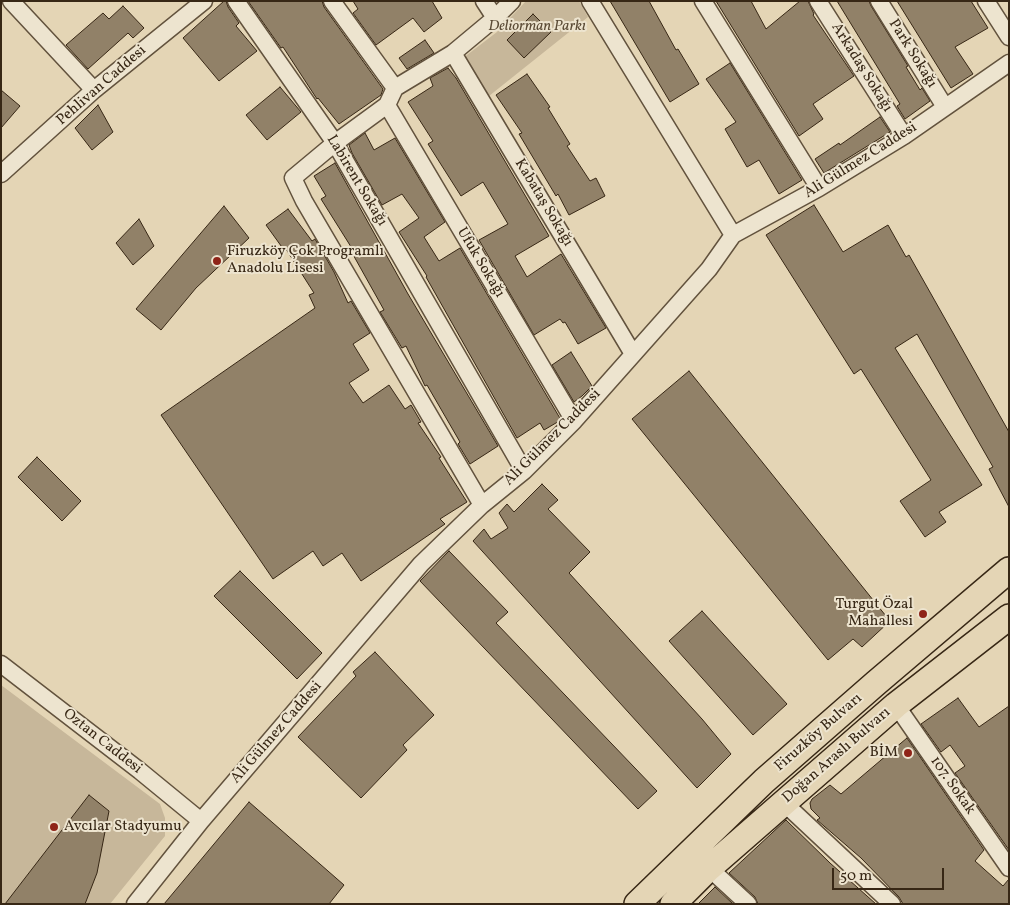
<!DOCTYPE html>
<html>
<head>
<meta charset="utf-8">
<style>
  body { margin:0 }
  #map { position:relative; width:1010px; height:905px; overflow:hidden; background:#e4d5b5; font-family:Vollkorn,serif }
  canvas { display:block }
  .frame { position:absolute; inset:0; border:2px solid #372715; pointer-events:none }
  .scale { position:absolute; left:832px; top:868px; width:112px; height:22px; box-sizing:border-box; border:2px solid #372715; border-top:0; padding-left:6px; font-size:15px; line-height:18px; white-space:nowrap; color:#372715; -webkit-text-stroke:4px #ede4cf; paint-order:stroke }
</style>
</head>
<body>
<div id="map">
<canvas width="1010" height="905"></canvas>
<div class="frame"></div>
<div class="scale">50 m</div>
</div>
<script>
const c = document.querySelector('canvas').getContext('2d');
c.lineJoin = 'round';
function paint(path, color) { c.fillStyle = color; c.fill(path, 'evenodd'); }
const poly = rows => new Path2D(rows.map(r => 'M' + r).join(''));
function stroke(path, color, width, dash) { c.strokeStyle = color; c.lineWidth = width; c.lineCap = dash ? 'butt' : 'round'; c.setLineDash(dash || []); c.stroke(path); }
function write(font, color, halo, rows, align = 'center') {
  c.font = font + ' Vollkorn,serif'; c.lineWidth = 4; c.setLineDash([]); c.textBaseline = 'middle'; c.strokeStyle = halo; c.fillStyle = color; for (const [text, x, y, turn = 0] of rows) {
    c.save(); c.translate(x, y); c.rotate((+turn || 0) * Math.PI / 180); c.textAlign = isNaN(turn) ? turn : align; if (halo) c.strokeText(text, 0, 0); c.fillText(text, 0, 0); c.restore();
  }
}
paint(poly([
  [526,1,579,1,588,17,489,96,463,58,497,32],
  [1,685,160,804,165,818,165,836,110,904,1,904]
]), '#c7b79a');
const building = poly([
  [224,1,226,1,228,7,239,23,236,26,257,51,219,81,183,38,224,1],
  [248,1,322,1,324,7,383,89,381,95,339,124,318,98,317,99,283,47,281,48,248,1],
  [353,1,432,1,442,18,424,32,413,18,376,45,353,13,358,9,353,1],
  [610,1,649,1,676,50,678,49,699,84,670,102,610,1],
  [716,1,751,1,766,29,800,1,808,1,814,14,813,15,854,76,813,104,823,119,799,136,716,1],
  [837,1,869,1,871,6,908,66,906,67,920,90,922,88,930,101,905,119,897,106,900,104,837,1],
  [897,1,971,1,988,28,955,47,973,74,951,88,897,1],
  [123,6,144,28,133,38,128,33,88,69,66,45,103,13,109,19,123,6],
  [533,14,551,32,524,58,507,40,533,14],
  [425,40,434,53,407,69,399,58,425,40],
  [730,63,802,180,779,194,759,160,747,167,725,129,736,122,706,79,730,63],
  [448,68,456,78,549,236,515,256,527,277,561,254,606,328,578,344,565,322,563,323,560,319,534,335,479,240,508,224,483,182,461,196,428,144,433,141,408,102,433,86,430,78,448,68],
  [527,74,550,107,548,108,570,144,567,146,590,181,596,178,605,196,569,215,558,194,556,196,519,134,522,133,496,95,527,74],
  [280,87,301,112,267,140,246,115,280,87],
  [1,90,20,106,1,128,1,90],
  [98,105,113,132,92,150,75,128,98,105],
  [880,117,890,132,824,173,815,159,839,143,840,145,880,117],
  [365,133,374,150,395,138,445,222,424,237,439,261,460,248,561,420,544,430,540,423,517,438,426,277,427,276,399,232,419,218,402,194,382,205,352,153,349,145,365,133],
  [335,163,408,294,498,446,470,464,458,444,460,442,427,385,425,386,406,346,402,348,380,312,384,310,351,251,353,250,321,199,326,196,314,176,335,163],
  [814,205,843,252,888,225,906,257,909,255,1009,432,1009,507,989,469,993,467,917,334,895,348,982,485,939,512,946,522,925,537,900,501,931,480,861,369,854,374,766,235,814,205],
  [224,206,249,238,196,288,161,330,136,309,224,206],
  [288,209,312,241,315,239,334,272,348,303,351,301,370,333,353,344,369,370,349,383,363,403,389,385,405,409,411,405,421,422,418,423,441,457,439,458,467,502,440,519,445,524,361,581,342,553,323,566,313,551,273,579,161,415,315,308,309,295,314,293,286,249,284,250,266,225,288,209],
  [139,219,154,246,133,265,116,243,139,219],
  [571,352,592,386,582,396,574,402,552,365,571,352],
  [689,371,890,621,862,647,853,639,828,660,632,419,689,371],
  [37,457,81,501,62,521,18,477,37,457],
  [542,484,558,500,548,509,590,552,569,573,702,719,731,754,697,788,473,541,484,529,491,539,508,528,499,513,507,504,514,512,542,484],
  [449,551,508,612,496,623,657,791,638,809,420,581,449,551],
  [240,571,322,653,297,679,214,596,240,571],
  [702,611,787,704,753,735,669,641,702,611],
  [375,652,434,715,403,745,407,750,361,798,298,737,356,676,353,672,375,652],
  [958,698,979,727,1009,706,1009,850,955,773,965,766,950,745,941,752,921,724,958,698],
  [907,738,984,850,975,861,1003,886,1009,879,1009,904,903,904,899,897,861,858,817,820,820,818,811,809,810,803,812,799,830,785,841,794,907,738],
  [89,795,109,811,97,873,85,904,5,904,89,795],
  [249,802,344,885,329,904,164,904,249,802],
  [786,820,830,863,876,904,758,904,755,897,729,873,786,820],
  [715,887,733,904,698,904,715,887]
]);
paint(building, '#918168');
stroke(building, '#372715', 1);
const street = poly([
  [11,1,94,90],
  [236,1,335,143,524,471],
  [332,1,395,88],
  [484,1,495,18],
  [590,1,733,235],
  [703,1,819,188],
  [818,1,904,136],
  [879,1,945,107],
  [986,1,1009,37],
  [453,53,633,354],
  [387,105,574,421],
  [1,174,94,90,204,1],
  [482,505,304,201,293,178,335,143,387,105,395,88,453,53,495,18,512,1],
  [1,664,140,771,201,821],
  [896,705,1009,868],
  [783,802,892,904],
  [709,868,748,904],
  [135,904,201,821,421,564,482,505,524,471,574,421,709,269,733,235,819,188,904,136,1009,63]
]);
const primary = poly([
  [637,904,764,781,876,683,1009,570],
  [673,904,709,868,896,705,1009,617]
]);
stroke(street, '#62523d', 19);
stroke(primary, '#372715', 28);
stroke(street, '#ede4cf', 16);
stroke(primary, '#e4d5b5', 25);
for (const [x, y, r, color] of [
  [217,261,5,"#8f2418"],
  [923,614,5,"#8f2418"],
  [908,753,5,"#8f2418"],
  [54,827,5,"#8f2418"]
]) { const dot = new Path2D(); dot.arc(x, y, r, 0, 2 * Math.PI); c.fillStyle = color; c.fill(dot); stroke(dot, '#ede4cf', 2); }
write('italic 15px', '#5b4b36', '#ede4cf', [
  ["Deliorman Parkı",537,27]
]);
write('15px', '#372715', '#ede4cf', [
  ["Park Sokağı",912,54,58],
  ["Arkadaş Sokağı",861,68,58],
  ["Pehlivan Caddesi",102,86,-41],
  ["Ali Gülmez Caddesi",861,161,-32],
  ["Labirent Sokağı",356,181,59],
  ["Kabataş Sokağı",543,203,59],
  ["Ufuk Sokağı",480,263,59],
  ["Ali Gülmez Caddesi",553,438,-45],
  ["Ali Gülmez Caddesi",277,733,-49],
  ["Firuzköy Bulvarı",819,733,-41],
  ["Oztan Caddesi",102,742,38],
  ["Doğan Araslı Bulvarı",837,756,-41],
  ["107. Sokak",952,786,55]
]);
write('15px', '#372715', '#ede4cf', [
  ["Firuzköy Çok Programlı",227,252],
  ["Anadolu Lisesi",227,269],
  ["Turgut Özal",913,605,"right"],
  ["Mahallesi",913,622,"right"],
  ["BİM",898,753,"right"],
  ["Avcılar Stadyumu",64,827]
], 'left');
</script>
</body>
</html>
